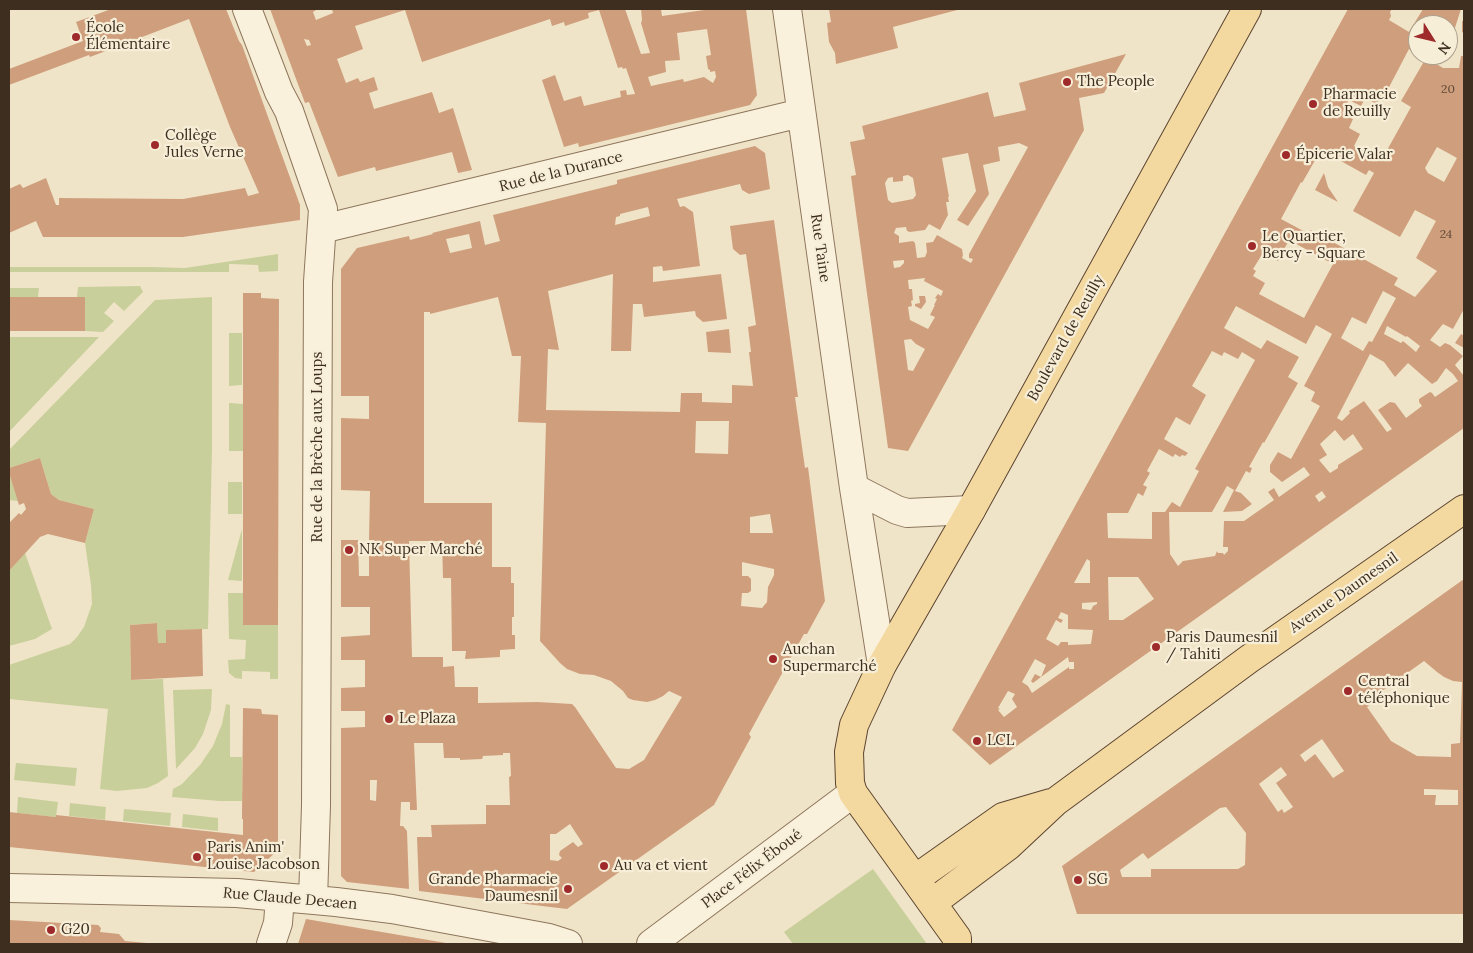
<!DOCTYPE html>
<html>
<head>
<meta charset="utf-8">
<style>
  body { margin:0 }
  #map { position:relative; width:1473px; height:953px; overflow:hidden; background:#f0e4c8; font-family:Lora,serif }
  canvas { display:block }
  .frame { position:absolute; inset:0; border:10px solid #3d2e20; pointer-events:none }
  .north { position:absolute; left:1408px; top:15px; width:50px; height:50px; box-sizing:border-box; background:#f7eed8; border:1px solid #ada18e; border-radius:50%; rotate:126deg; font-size:14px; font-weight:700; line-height:20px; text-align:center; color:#3d2e20 }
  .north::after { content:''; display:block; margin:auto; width:18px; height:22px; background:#9e2a2b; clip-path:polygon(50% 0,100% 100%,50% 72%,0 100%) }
</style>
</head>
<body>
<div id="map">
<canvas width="1473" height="953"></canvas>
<div class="frame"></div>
<div class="north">N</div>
</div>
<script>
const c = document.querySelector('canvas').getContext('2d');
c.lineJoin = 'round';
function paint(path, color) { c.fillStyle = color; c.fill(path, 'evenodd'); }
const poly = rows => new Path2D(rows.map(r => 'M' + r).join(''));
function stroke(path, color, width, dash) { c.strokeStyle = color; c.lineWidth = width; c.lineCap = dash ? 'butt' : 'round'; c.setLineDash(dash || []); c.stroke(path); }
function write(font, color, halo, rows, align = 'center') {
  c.font = font + ' Lora,serif'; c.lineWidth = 4.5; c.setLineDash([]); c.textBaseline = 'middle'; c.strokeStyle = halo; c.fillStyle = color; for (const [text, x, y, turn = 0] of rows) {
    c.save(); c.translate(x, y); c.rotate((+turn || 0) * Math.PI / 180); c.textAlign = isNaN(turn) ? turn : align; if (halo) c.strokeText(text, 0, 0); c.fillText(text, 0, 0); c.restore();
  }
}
paint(poly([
  [278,254,278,271,259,272,258,265,229,264,229,272,9,272,9,267,151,267,185,268],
  [140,286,143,292,124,311,114,302,104,313,114,321,103,332,85,331,85,297,77,297,78,287],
  [9,288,39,288,38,297,9,297],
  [212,297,212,448,208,629,166,630,166,643,158,643,157,623,130,625,131,680,163,679,168,776,158,783,147,788,117,791,100,789,108,709,9,699,9,665,70,644,77,637,84,627,92,604,91,585,85,543,94,509,59,500,51,494,40,458,9,468,9,450,155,300],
  [229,333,242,333,242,385,229,386],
  [9,337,99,337,9,432],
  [229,403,243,404,243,451,229,451],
  [9,473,18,501,9,500],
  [228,482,242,482,242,514,228,514],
  [242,529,242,581,228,580],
  [25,553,52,629,35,639,9,646,9,571],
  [228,593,243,593,243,625,278,625,278,679,270,679,270,672,242,671,242,679,235,678,229,673,228,660,245,659,246,640,229,639],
  [212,689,211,710,203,734,195,748,176,769,173,690],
  [226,704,230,705,230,757,242,757,242,801,219,801,172,797,173,789,182,784,200,765,213,746,222,724],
  [16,763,77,768,75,786,14,780],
  [18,797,58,802,56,817,17,813],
  [70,803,106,807,105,820,69,816],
  [124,809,171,813,170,826,123,821],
  [183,814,218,818,218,831,182,827],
  [873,869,927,944,793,944,784,932]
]), '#c9cf9b');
paint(poly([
  [111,9,226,9,239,41,242,45,300,205,300,220,183,237,43,237,36,221,9,233,9,189,20,184,23,188,46,178,56,205,59,205,59,198,183,199,245,188,248,196,259,193,230,127,189,19,90,57,89,55,9,85,9,69,83,41,76,22],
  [270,9,315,9,316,10,313,12,316,20,333,13,332,9,625,9,641,54,650,53,641,23,642,20,641,9,661,9,662,16,711,9,746,9,757,95,750,105,579,147,578,143,564,147,542,80,555,75,564,101,581,96,584,106,621,97,620,91,626,90,627,95,635,94,626,68,623,69,622,67,618,68,599,10,588,13,589,18,565,26,564,22,552,26,550,19,422,62,405,10,355,26,363,49,337,59,346,83,358,78,360,82,374,77,378,90,369,93,374,109,432,92,439,113,453,108,472,170,458,173,452,152,376,171,375,167,338,177,309,102,305,103],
  [707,29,711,55,706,56,708,69,710,70,710,72,715,71,716,77,713,83,704,77,684,82,683,79,651,86,648,77,666,72,665,61,680,60,677,33],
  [304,39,309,40,311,45,307,46],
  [829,9,961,9,893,27,898,48,836,64,835,53,829,42,827,23,831,22],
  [1348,9,1392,9,1390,12,1391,16,1389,20,1409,32,1423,9,1461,9,1453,34,1448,31,1448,25,1418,25,1418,54,1409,49,1386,93,1388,94,1384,101,1379,99,1377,104,1365,98,1361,106,1349,100,1342,113,1353,119,1349,128,1360,134,1354,146,1381,161,1411,107,1401,101,1426,58,1420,55,1430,55,1428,59,1443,68,1459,68,1461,56,1464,56,1464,309,1453,329,1443,324,1430,340,1440,347,1445,343,1450,345,1463,356,1455,365,1464,376,1464,428,990,765,952,730],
  [1437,147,1457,158,1444,182,1428,173,1425,168],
  [1321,150,1366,175,1369,170,1374,173,1353,211,1400,237,1415,210,1436,221,1416,258,1437,271,1415,297,1394,285,1398,278,1311,230,1309,234,1281,219,1301,182,1302,183],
  [1289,240,1333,264,1304,318,1259,294,1265,283,1253,276,1256,271,1253,269,1263,253,1278,261],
  [1383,291,1396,298,1372,342,1369,341,1363,351,1341,338,1352,317,1366,324],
  [1236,306,1306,344,1316,325,1332,334,1304,386,1315,392,1311,401,1320,406,1291,459,1278,452,1270,465,1270,472,1282,482,1304,467,1310,475,1279,497,1274,488,1268,492,1274,500,1244,521,1224,521,1223,547,1228,547,1228,551,1224,555,1223,553,1218,553,1217,551,1215,556,1183,561,1178,566,1170,554,1169,512,1212,512,1227,486,1234,490,1223,512,1242,511,1252,504,1241,493,1235,491,1246,471,1250,473,1252,468,1249,467,1263,442,1264,443,1298,383,1288,377,1299,357,1267,340,1261,349,1224,328],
  [1387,326,1406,337,1407,336,1420,346,1416,352,1403,341,1401,343,1384,334],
  [1212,351,1222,356,1224,352,1238,359,1242,352,1255,360,1195,469,1199,471,1180,507,1172,502,1165,512,1152,512,1152,539,1108,538,1107,513,1128,513,1138,493,1143,496,1147,487,1143,485,1150,473,1147,471,1159,449,1173,457,1175,454,1180,457,1182,455,1185,456,1188,453,1164,439,1176,417,1190,425,1206,395,1192,386],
  [1370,354,1384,362,1395,377,1408,363,1432,384,1437,381,1446,368,1453,374,1458,381,1435,397,1432,393,1430,392,1419,399,1419,402,1422,406,1406,418,1395,403,1390,402,1378,410,1392,429,1387,432,1364,401,1349,411,1350,413,1342,421,1337,418],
  [1335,430,1344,441,1353,434,1363,449,1338,465,1338,468,1330,473,1319,460,1327,455,1320,444],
  [1322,491,1326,497,1319,502,1315,496],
  [1087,559,1090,561,1090,583,1074,583],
  [1108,577,1138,577,1154,599,1123,620,1109,620],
  [1097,602,1097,604,1093,606,1091,610,1082,609,1082,603],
  [1061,612,1068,615,1068,629,1093,630,1091,644,1068,645,1068,642,1061,642,1058,646,1046,639,1056,620,1061,623,1063,620,1058,618],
  [1068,657,1069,662,1074,662,1074,669,1069,669,1069,667,1032,693,1028,686,1022,682,1035,659,1046,665,1041,677],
  [1008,691,1015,694,1012,699,1017,707,1004,717,998,710,1000,709,998,708],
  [1462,21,1464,21,1464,33,1462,32],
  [1126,54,1104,93,1079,98,1084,130,908,451,888,448,851,176,856,175,850,142,865,139,862,126,988,92,994,117,1026,110,1019,83],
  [1019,143,1028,147,969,254,969,258,973,259,971,263,962,258,963,255,962,249,937,235,933,242,926,243,927,252,925,257,917,258,915,243,913,241,899,243,899,236,894,233,896,228,906,227,907,231,910,232,925,230,929,224,940,230,948,215,946,202,949,202,948,197,949,197,942,158,968,153,976,191,957,220,968,226,989,194,983,165,1000,161,998,147],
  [908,175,913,178,916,195,913,199,892,203,888,200,885,183,888,178,893,177,893,182,903,181,903,176],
  [904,260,904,263,900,267,894,268,893,261],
  [925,278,924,281,943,291,941,296,938,294,935,298,937,299,934,305,935,305,930,315,935,317,928,329,910,320,908,307,912,306,911,301,913,300,912,289,909,289,908,280],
  [911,339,916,344,925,349,913,371,908,370,904,340],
  [755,146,765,153,770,189,749,194,742,190,740,184,677,199,680,207,684,206,693,212,700,266,663,271,662,266,653,267,653,282,721,274,727,319,703,322,696,316,695,311,644,317,642,304,633,304,631,351,611,351,613,274,548,291,559,350,548,349,546,410,680,412,681,393,702,393,702,402,732,403,732,385,753,386,749,352,751,352,748,327,756,325,746,254,740,255,733,249,730,226,774,220,798,397,795,397,805,468,808,467,825,601,807,634,804,634,769,697,749,734,751,737,714,805,567,909,419,891,417,837,432,837,431,825,486,824,486,805,510,805,509,777,511,776,510,753,503,753,503,755,483,756,482,759,460,760,460,758,444,758,443,743,414,743,417,810,410,810,410,802,401,802,400,826,403,826,407,831,409,889,347,882,341,876,341,728,365,727,365,711,341,711,341,688,365,687,365,660,341,660,341,637,370,635,370,607,341,607,341,540,358,540,359,576,369,576,369,542,374,542,374,540,369,540,370,491,341,490,341,418,369,419,369,396,341,396,341,269,357,248,409,236,410,240,433,234,432,233,480,221,485,245,500,241,493,215,617,184,617,180],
  [648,207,650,216,615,225,616,217,620,216,620,214],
  [469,234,472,248,450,253,446,239],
  [498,297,512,356,521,356,518,422,546,423,540,641,560,663,567,669,580,674,594,675,611,681,623,691,628,698,633,700,647,702,655,700,663,696,669,691,682,697,644,760,629,769,616,768,575,707,572,704,538,702,478,703,478,687,455,687,454,666,443,667,443,657,412,657,409,541,442,541,443,578,451,578,452,651,466,651,465,659,500,657,500,650,515,649,515,635,512,635,512,617,514,617,514,583,511,583,511,567,492,567,492,503,424,503,424,312,430,312,430,314],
  [696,421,729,421,728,454,695,453],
  [770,514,773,533,750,533,750,517],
  [742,562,774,569,774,575,768,587,767,602,762,608,741,606,742,593,748,593,751,591,751,579,748,576,742,576],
  [370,780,377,780,376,801,370,800],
  [570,824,583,844,578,847,573,842,560,851,559,855,562,858,558,861,550,860,550,834,556,834],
  [1324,173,1328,187,1338,202,1315,190],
  [243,293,261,293,261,298,279,299,278,625,243,625],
  [919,296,925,296,926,302,921,309,915,306,915,304,920,303],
  [9,297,85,297,85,331,9,331],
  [729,329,731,353,708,352,706,332],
  [1461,334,1464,336,1464,348,1455,343],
  [40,458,51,494,59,500,94,509,85,543,48,534,40,537,9,571,9,523,19,513,21,515,26,509,24,503,19,505,9,473,9,468],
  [1464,579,1464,914,1077,914,1062,866],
  [1424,661,1437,672,1444,677,1453,681,1462,682,1460,743,1451,744,1451,757,1417,756,1391,741,1367,707,1380,698,1378,694],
  [1322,739,1344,771,1333,778,1315,754,1305,762,1300,755],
  [1281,767,1287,775,1276,783,1293,807,1284,813,1282,809,1278,812,1259,784],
  [1424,789,1458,790,1458,805,1435,805,1436,795,1424,795],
  [1226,807,1246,833,1245,865,1238,869,1151,869,1151,877,1122,877,1120,870,1143,853,1148,859,1220,808],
  [157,623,158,643,166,643,166,630,202,629,203,676,131,680,130,625],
  [1035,674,1041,677,1033,683,1031,681],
  [243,708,261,709,262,714,278,715,278,850,254,872,9,847,9,812,56,817,56,815,243,835,243,819,242,819,242,814],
  [306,919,446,943,446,944,298,944],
  [9,920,98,925,101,928,100,932,119,934,125,941,147,943,147,944,9,944]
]), '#cf9f7d');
const minor = poly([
  [247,9,279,92,289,111,323,209,318,282,316,805,313,900],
  [787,9,854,488,882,665],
  [322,229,801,113],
  [854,488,897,510,907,513,971,510],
  [9,888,237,893,336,902,392,909,549,938,568,944],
  [271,944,278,923,280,898],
  [651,944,853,793]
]);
const major = poly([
  [915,879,1003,817,1051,803],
  [932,903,1008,846,1055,802,1249,659,1464,509],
  [957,944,957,938,853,793,850,783,849,752,854,725,882,665,971,510,1247,9]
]);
stroke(minor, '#8d765c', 30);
stroke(major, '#5b4430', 30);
stroke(minor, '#faf1dc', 28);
stroke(major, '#f3d9a0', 28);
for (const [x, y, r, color] of [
  [76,37,5,"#9e2a2b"],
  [1067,82,5,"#9e2a2b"],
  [1313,104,5,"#9e2a2b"],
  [155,145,5,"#9e2a2b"],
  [1286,155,5,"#9e2a2b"],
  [1252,246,5,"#9e2a2b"],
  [349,550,5,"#9e2a2b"],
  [1156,647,5,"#9e2a2b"],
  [773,659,5,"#9e2a2b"],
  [1348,691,5,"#9e2a2b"],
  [389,719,5,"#9e2a2b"],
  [977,741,5,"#9e2a2b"],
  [197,857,5,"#9e2a2b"],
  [604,866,5,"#9e2a2b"],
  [1078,880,5,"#9e2a2b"],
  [568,889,5,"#9e2a2b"],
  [51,930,5,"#9e2a2b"]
]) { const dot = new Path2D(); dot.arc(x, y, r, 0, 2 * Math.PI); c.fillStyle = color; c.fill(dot); stroke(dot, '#f7eed8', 2); }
write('12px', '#624a37', null, [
  ["20",1448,90],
  ["24",1446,235]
]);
write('15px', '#3d2e20', '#f7eed8', [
  ["École",86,28],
  ["Élémentaire",86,45],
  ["The People",1077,82],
  ["Pharmacie",1323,95],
  ["de Reuilly",1323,112],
  ["Collège",165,136],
  ["Jules Verne",165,153],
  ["Épicerie Valar",1296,155],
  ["Le Quartier,",1262,237],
  ["Bercy - Square",1262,254],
  ["NK Super Marché",359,550],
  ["Paris Daumesnil",1166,638],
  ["/ Tahiti",1166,655],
  ["Auchan",783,650],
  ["Supermarché",783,667],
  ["Central",1358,682],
  ["téléphonique",1358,699],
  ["Le Plaza",399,719],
  ["LCL",987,741],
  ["Paris Anim'",207,848],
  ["Louise Jacobson",207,865],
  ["Au va et vient",614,866],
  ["Grande Pharmacie",558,880,"right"],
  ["Daumesnil",558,897,"right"],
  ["SG",1088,880],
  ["G20",61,930]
], 'left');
write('15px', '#3d2e20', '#f7eed8', [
  ["Rue de la Durance",561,172,-14],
  ["Rue Taine",820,248,82],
  ["Boulevard de Reuilly",1066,338,-61],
  ["Rue de la Brèche aux Loups",318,447,-90],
  ["Avenue Daumesnil",1344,593,-35],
  ["Place Félix Éboué",752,869,-37],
  ["Rue Claude Decaen",290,899,5]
]);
</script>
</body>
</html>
